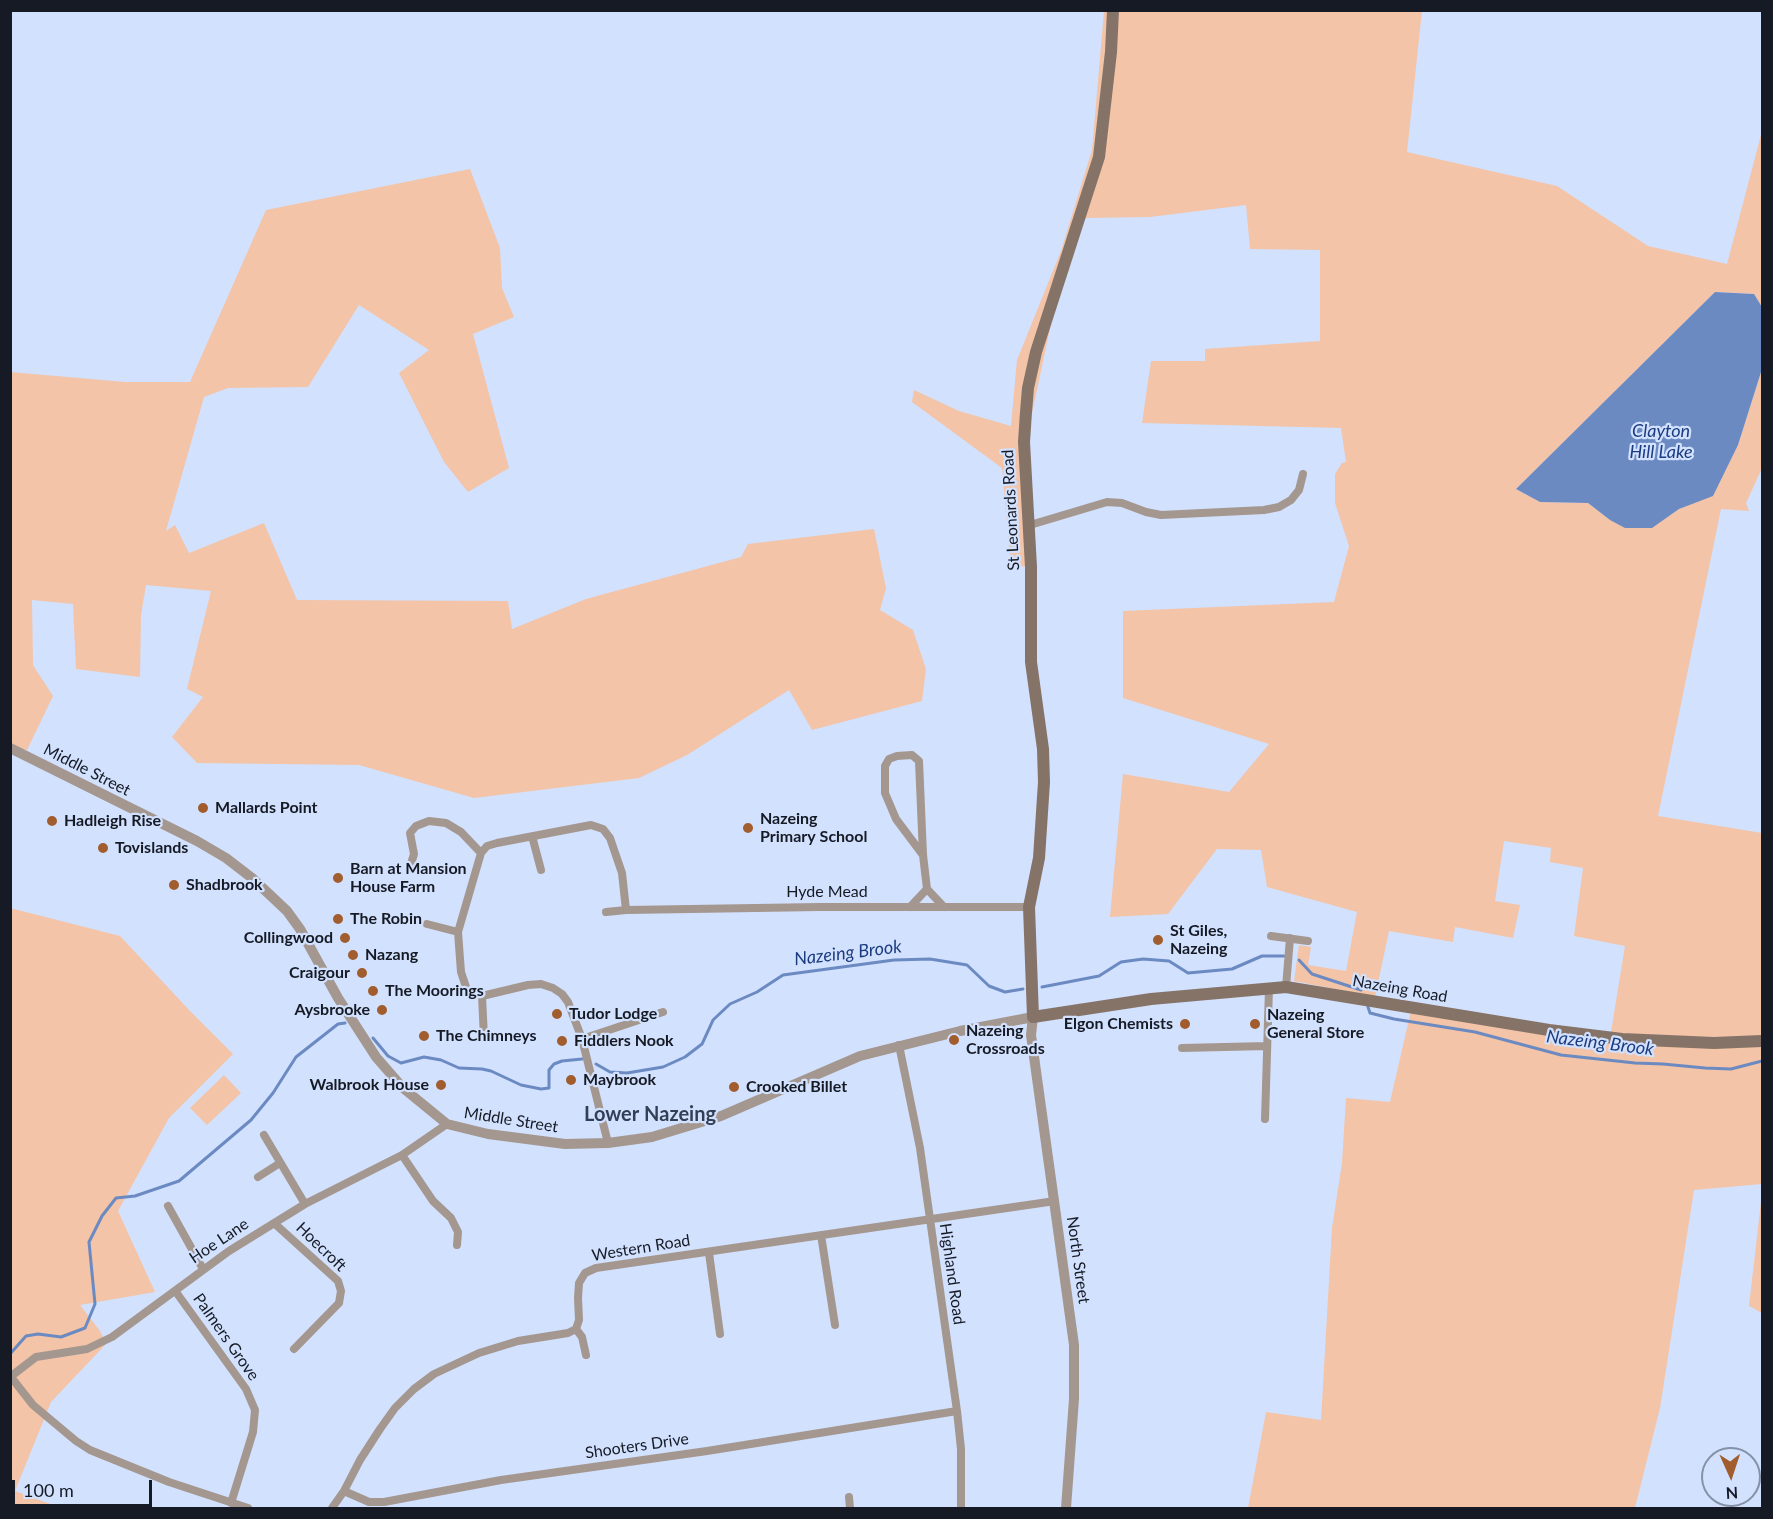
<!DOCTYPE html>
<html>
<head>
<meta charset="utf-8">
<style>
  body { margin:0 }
  #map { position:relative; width:1773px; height:1519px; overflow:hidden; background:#d2e1fe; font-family:Lato,sans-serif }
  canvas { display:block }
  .frame { position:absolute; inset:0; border:12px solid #151a24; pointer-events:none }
  .north { position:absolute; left:1701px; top:1447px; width:60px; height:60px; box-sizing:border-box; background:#d2e1fe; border:2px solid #8691a7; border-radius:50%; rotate:177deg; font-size:16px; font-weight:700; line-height:24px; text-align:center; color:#151a24 }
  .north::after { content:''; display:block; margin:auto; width:21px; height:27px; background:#a15d2d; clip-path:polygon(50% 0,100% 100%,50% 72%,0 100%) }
  .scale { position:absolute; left:12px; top:1480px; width:140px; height:27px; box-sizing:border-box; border:3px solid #151a24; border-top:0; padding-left:8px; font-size:18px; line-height:21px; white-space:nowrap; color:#151a24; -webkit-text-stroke:4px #d2e1fe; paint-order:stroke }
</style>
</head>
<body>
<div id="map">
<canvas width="1773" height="1519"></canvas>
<div class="frame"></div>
<div class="north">N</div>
<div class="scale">100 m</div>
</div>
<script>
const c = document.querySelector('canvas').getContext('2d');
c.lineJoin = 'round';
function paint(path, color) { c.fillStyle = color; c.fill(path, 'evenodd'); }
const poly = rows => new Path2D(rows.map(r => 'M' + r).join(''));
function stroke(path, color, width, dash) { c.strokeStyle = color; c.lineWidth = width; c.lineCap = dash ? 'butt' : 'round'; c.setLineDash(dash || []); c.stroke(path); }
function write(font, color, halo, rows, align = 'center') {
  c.font = font + ' Lato,sans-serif'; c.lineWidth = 4.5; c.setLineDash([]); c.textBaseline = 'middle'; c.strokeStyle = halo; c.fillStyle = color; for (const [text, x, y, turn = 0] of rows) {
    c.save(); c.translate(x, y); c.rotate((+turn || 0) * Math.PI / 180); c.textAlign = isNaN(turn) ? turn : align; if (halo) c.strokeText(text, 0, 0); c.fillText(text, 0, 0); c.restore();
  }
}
paint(poly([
  [1104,11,1422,11,1407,152,1557,186,1648,246,1727,264,1762,131,1762,307,1754,294,1715,292,1516,489,1540,502,1588,503,1610,520,1652,527,1679,509,1713,495,1738,445,1762,369,1762,468,1746,503,1749,511,1721,509,1658,816,1762,833,1762,1184,1694,1190,1660,1408,1635,1508,1248,1508,1266,1412,1321,1420,1332,1228,1342,1163,1346,1098,1390,1102,1413,1002,1497,1018,1611,1032,1625,946,1574,936,1583,868,1550,862,1551,848,1504,841,1495,901,1520,905,1513,938,1455,927,1453,942,1389,931,1375,997,1294,981,1299,945,1311,947,1308,965,1346,971,1357,912,1267,887,1261,850,1217,849,1168,914,1110,917,1123,774,1229,792,1269,744,1123,698,1123,611,1334,602,1349,546,1335,503,1335,474,1342,463,1346,462,1341,428,1142,423,1151,361,1205,361,1205,349,1320,341,1320,250,1250,249,1246,205,1150,217,1084,218,1064,263,1028,432,1036,565,1011,568,1002,468,912,402,914,390,959,411,1011,426,1017,360,1061,251,1092,150],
  [470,169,500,248,502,288,514,317,473,334,509,468,468,492,444,462,399,373,429,350,359,305,308,387,228,388,204,397,166,531,175,525,189,553,264,523,297,600,508,601,512,629,586,599,741,557,748,544,874,529,886,588,880,610,913,630,926,669,922,701,812,730,789,690,687,755,639,778,474,798,359,765,197,763,172,737,203,697,187,689,211,591,146,585,141,615,140,677,76,669,73,604,32,600,33,665,53,696,27,750,11,747,10,372,125,382,190,382,266,210],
  [10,908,120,936,190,1011,233,1054,169,1118,118,1211,155,1292,80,1305,100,1331,106,1344,51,1402,15,1491,61,1508,11,1508],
  [224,1075,241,1093,207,1125,190,1108],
  [1762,1193,1762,1313,1749,1306]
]), '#f3c4a7');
paint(poly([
  [1715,292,1754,294,1762,307,1762,369,1738,445,1713,496,1679,509,1652,528,1625,528,1610,520,1588,503,1540,502,1516,489]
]), '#6c8ac2');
stroke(poly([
  [1299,960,1312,974,1361,990],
  [1042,987,1099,976,1121,962,1143,959,1169,961,1188,973,1232,969,1262,956,1284,956],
  [1368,1007,1370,1013,1394,1019,1475,1032,1561,1055,1635,1063,1663,1064,1705,1068,1731,1069,1762,1061],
  [373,1038,388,1056,401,1063,424,1057,441,1060,459,1068,482,1069,491,1071,521,1085,541,1089,549,1088,549,1070,554,1064,562,1061,582,1059],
  [596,1064,610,1072,627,1073,663,1067,685,1057,702,1044,713,1020,730,1004,757,992,783,975,894,960,930,959,967,965,989,986,1005,992,1023,989],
  [10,1354,26,1336,38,1334,61,1337,85,1328,95,1304,89,1242,102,1216,116,1198,135,1196,179,1181,251,1120,273,1093,296,1057,338,1024,345,1023]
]), '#6c8ac2', 3);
stroke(poly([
  [1030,525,1107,502,1122,503,1146,512,1161,515,1264,510,1279,507,1291,500,1299,490,1303,474],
  [532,836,541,870],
  [923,855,896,819,885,793,885,766,889,759,897,756,912,755,919,761,923,855,927,889,944,907],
  [410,867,414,854,410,833,416,826,429,821,446,823,461,832,481,853],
  [910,907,927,889],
  [606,912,626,910,820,907,1029,907],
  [427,924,458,932],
  [1271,936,1308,941],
  [1286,987,1290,938],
  [482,996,484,1038],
  [582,1039,663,1012],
  [899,1045,920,1148,957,1411,961,1449,961,1508],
  [1182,1048,1267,1046],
  [1265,1119,1269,988],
  [264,1135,305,1204],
  [608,1143,582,1039,568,1002,562,994,553,988,541,984,528,985,482,996,467,990,461,972,458,932,481,853,487,846,497,843,591,825,603,829,610,838,622,873,626,910],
  [402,1155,433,1201,451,1218,458,1232,457,1245],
  [258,1177,280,1163],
  [168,1206,203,1269],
  [274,1223,338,1281,341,1291,339,1303,294,1349],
  [821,1235,835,1325],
  [709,1253,720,1334],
  [176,1292,246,1389,255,1410,253,1432,231,1503],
  [576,1329,582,1337,586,1355],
  [10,1377,36,1357,87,1349,112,1337,229,1251,305,1204,402,1155,447,1124],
  [11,1377,33,1405,76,1441,90,1450,169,1482,248,1508],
  [344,1491,369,1502,384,1502,501,1480,707,1451,957,1411],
  [849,1497,850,1508],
  [332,1508,344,1491,360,1460,380,1429,395,1408,414,1389,434,1374,479,1353,518,1341,568,1333,576,1329,579,1320,578,1298,579,1283,585,1273,596,1268,1055,1201]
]), '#a4978f', 8);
stroke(poly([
  [10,748,197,841,226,858,252,878,287,911,300,929,338,998,376,1057,403,1088,447,1124,488,1134,565,1144,608,1143,652,1137,721,1116,860,1056,960,1031,1033,1017,1031,1035,1074,1345,1074,1399,1066,1508]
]), '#a4978f', 10);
stroke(poly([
  [1113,10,1111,52,1099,157,1036,352,1028,388,1026,412,1024,442,1031,567,1031,662,1043,749,1044,782,1039,858,1029,907,1033,1017,1151,999,1286,987,1549,1030,1622,1039,1714,1043,1762,1041]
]), '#857368', 12);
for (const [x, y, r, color] of [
  [203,808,6,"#a15d2d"],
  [52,821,6,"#a15d2d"],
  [748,828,6,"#a15d2d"],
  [103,848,6,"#a15d2d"],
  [338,878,6,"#a15d2d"],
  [174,885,6,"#a15d2d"],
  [338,919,6,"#a15d2d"],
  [345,938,6,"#a15d2d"],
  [1158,940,6,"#a15d2d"],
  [353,955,6,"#a15d2d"],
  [362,973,6,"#a15d2d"],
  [373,991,6,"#a15d2d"],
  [382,1010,6,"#a15d2d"],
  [557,1014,6,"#a15d2d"],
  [1185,1024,6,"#a15d2d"],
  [1255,1024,6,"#a15d2d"],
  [424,1036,6,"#a15d2d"],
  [954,1040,6,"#a15d2d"],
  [562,1041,6,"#a15d2d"],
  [571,1080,6,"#a15d2d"],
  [441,1085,6,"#a15d2d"],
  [734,1087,6,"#a15d2d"]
]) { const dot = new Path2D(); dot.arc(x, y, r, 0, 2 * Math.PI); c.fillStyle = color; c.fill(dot); stroke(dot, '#d2e1fe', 2); }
write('16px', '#151a24', '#d2e1fe', [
  ["St Leonards Road",1011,510,-93],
  ["Middle Street",87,770,27],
  ["Hyde Mead",827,892],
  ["Nazeing Road",1400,989,10],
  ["Middle Street",511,1120,9],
  ["Hoe Lane",219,1241,-34],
  ["Hoecroft",321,1247,44],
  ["Western Road",641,1248,-9],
  ["North Street",1078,1260,82],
  ["Highland Road",952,1274,82],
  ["Palmers Grove",226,1337,55],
  ["Shooters Drive",637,1446,-8]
]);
write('bold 16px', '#151a24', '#d2e1fe', [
  ["Mallards Point",215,808],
  ["Nazeing",760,819],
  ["Primary School",760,837],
  ["Hadleigh Rise",64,821],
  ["Tovislands",115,848],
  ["Barn at Mansion",350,869],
  ["House Farm",350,887],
  ["Shadbrook",186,885],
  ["The Robin",350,919],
  ["St Giles,",1170,931],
  ["Nazeing",1170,949],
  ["Collingwood",333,938,"right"],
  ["Nazang",365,955],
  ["Craigour",350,973,"right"],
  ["The Moorings",385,991],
  ["Aysbrooke",370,1010,"right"],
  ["Tudor Lodge",569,1014],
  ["Nazeing",1267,1015],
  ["General Store",1267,1033],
  ["Elgon Chemists",1173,1024,"right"],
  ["Nazeing",966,1031],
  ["Crossroads",966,1049],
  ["The Chimneys",436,1036],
  ["Fiddlers Nook",574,1041],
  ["Maybrook",583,1080],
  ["Walbrook House",429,1085,"right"],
  ["Crooked Billet",746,1087]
], 'left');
write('italic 18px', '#1c3c80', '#d2e1fe', [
  ["Clayton",1661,431],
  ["Hill Lake",1661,452],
  ["Nazeing Brook",848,953,-7],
  ["Nazeing Brook",1600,1043,7]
]);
write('bold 20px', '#333f55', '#d2e1fe', [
  ["Lower Nazeing",650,1115]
]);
</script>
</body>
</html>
